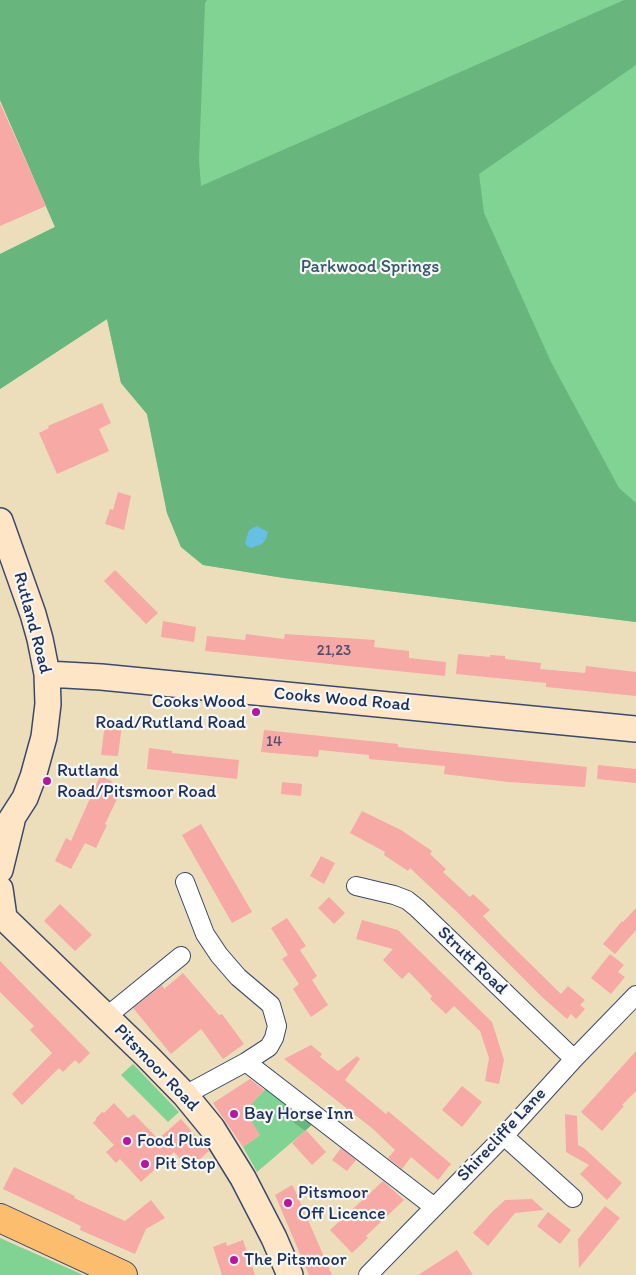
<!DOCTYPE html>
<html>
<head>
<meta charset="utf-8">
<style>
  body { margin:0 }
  canvas { display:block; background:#ecdebb }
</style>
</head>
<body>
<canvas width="636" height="1275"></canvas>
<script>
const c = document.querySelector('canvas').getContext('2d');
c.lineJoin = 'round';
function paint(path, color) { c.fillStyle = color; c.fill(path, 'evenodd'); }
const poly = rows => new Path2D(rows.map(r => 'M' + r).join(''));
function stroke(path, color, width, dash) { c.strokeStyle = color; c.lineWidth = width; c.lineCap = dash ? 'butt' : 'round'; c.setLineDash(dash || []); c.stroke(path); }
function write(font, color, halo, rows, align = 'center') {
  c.font = font + ' Itim,sans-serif'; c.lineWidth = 4.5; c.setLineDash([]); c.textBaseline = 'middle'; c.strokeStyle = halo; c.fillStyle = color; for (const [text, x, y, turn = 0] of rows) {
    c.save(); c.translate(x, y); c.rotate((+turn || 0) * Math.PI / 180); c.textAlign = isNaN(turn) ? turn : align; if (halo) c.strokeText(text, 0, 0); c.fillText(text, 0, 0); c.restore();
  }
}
paint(poly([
  [0,0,636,0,636,622,284,578,203,565,181,547,167,513,147,414,121,383,107,319,0,389,0,254,55,227,0,100],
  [133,1064,179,1112,168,1122,121,1075],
  [267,1087,288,1102,279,1111,305,1131,257,1172,243,1147,260,1135,245,1126,252,1121,243,1107,259,1096],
  [0,1238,79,1273,83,1275,0,1275]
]), '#81d393');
paint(poly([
  [0,0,207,0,205,3,199,160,201,186,624,0,636,0,636,65,479,174,484,213,551,362,619,488,636,503,636,622,284,578,203,565,181,547,167,513,147,414,121,383,107,319,0,389,0,254,55,227,0,100],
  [288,1102,315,1122,305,1131,278,1111]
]), '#68b57d');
paint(poly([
  [257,526,268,532,266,539,262,544,251,548,247,546,245,543,249,530]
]), '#65c0e3');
paint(poly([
  [0,103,46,206,0,226],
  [102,403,111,423,99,429,109,451,57,474,39,433,49,428,48,426],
  [118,492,131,496,124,530,105,524,110,509,113,510],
  [115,570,158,613,146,624,104,581],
  [163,621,196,627,194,642,161,637],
  [246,634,284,639,285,634,375,640,374,647,409,651,409,658,446,662,445,676,205,651,207,636,245,640],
  [458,654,490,657,490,655,505,656,505,659,541,663,540,669,585,673,586,666,636,672,636,696,546,687,546,683,456,674],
  [105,723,122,725,118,756,101,755],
  [264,730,398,744,398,747,587,767,585,787,508,782,444,774,445,766,369,759,369,755,319,750,318,757,261,752],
  [149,748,172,751,172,753,239,760,237,779,147,769],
  [598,765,636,769,636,783,597,779],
  [100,776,112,781,107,792,118,797,105,824,107,825,96,848,85,843,71,869,55,861,66,838,71,841],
  [282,782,302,784,301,796,281,794],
  [362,811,401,830,432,851,430,854,446,869,443,872,470,897,473,894,490,910,483,916,504,938,561,994,568,986,585,1000,580,1005,585,1009,576,1019,571,1014,567,1019,542,997,456,911,410,868,408,871,384,855,385,852,350,833],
  [201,824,252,912,232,923,182,835],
  [321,856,335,863,324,884,310,876],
  [329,897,345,913,334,924,318,908],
  [60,904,92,935,75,951,44,921],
  [636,908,636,930,615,954,603,944,622,921,623,922],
  [287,918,306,946,300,950,317,976,312,980,328,1005,311,1017,293,989,299,984,282,959,288,955,271,928],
  [362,920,398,930,492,1022,504,1060,499,1084,485,1081,489,1058,480,1031,454,1006,446,1014,430,999,432,996,409,972,402,979,383,960,393,949,356,939],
  [610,954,624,965,618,972,625,977,611,994,591,978],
  [0,961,90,1053,79,1064,75,1060,63,1072,59,1068,22,1105,12,1094,52,1053,30,1030,34,1026,0,992],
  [183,973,219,1015,222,1014,244,1044,223,1059,201,1029,171,1054,133,1008,162,985,164,989],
  [311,1045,322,1054,320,1057,338,1071,357,1056,360,1059,345,1080,386,1114,388,1111,451,1164,438,1180,411,1157,402,1169,388,1158,395,1150,373,1129,284,1059],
  [636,1051,636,1091,622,1105,624,1106,602,1131,581,1112],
  [250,1079,264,1090,246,1111,260,1135,243,1147,213,1103],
  [462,1086,482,1102,462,1127,442,1110],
  [114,1103,128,1118,134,1114,158,1139,181,1119,209,1151,189,1169,174,1152,141,1182,120,1159,116,1163,106,1152,114,1145,93,1123,96,1120,96,1118,102,1112,104,1113],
  [565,1114,577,1116,578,1145,584,1148,622,1183,607,1200,580,1174,589,1165,566,1152],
  [306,1130,326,1152,312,1165,292,1143],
  [341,1148,356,1160,347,1171,332,1160],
  [14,1167,75,1196,74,1198,125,1221,151,1200,165,1218,146,1229,135,1254,80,1230,81,1226,3,1189],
  [383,1181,404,1200,366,1236,368,1238,352,1253,330,1230],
  [292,1185,294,1188,332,1275,309,1275,275,1195],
  [532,1199,544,1210,515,1213,488,1246,473,1233,491,1213,505,1200],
  [605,1206,620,1218,579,1268,578,1239],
  [548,1212,571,1230,560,1244,537,1226],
  [243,1240,255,1275,222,1275,213,1247,226,1242,227,1246],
  [457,1250,473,1275,418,1275]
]), '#f6a9a5');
const street = poly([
  [356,886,394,895,407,900,417,908,574,1059],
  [106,1017,181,956],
  [246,1062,434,1207],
  [185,1095,246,1062,269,1047,274,1038,277,1026,271,1005,238,977,219,955,205,934,185,882],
  [504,1136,573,1198],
  [368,1275,504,1136,574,1059,636,995]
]);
const secondary = poly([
  [0,521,33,614,40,639,47,674,48,704,44,737,33,777,25,798,0,837],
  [47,674,101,677,636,729],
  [0,870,12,821],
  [0,889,4,917],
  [0,914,147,1056,185,1095,212,1128,243,1178,274,1238,290,1275]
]);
const primary = poly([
  [0,1218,123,1275]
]);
stroke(street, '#3a496c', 20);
stroke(secondary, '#3a496c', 28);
stroke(primary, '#3a496c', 30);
stroke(street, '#fff', 18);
stroke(secondary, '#fee5c5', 25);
stroke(primary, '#fcbd6f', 28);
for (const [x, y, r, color] of [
  [256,712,5,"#b5179e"],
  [47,781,5,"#b5179e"],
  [234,1114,5,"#b5179e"],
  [127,1141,5,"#b5179e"],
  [145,1164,5,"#b5179e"],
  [288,1203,5,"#b5179e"],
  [234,1260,5,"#b5179e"]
]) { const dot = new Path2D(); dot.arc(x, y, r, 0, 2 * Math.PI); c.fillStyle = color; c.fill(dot); stroke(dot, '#f6f6f2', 2); }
write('15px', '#524e70', null, [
  ["21,23",334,651],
  ["14",274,742]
]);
write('18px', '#34586b', '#f6f6f2', [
  ["Parkwood Springs",370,267]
]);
write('18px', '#1b2f5e', '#f6f6f2', [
  ["Rutland Road",32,623,75],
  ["Cooks Wood Road",342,700,5],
  ["Strutt Road",472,961,44],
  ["Pitsmoor Road",156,1068,46],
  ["Shirecliffe Lane",502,1135,-47]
]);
write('18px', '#1b2f5e', '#f6f6f2', [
  ["Cooks Wood",246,702,"right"],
  ["Road/Rutland Road",246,723,"right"],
  ["Rutland",57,771],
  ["Road/Pitsmoor Road",57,792],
  ["Bay Horse Inn",244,1114],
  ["Food Plus",137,1141],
  ["Pit Stop",155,1164],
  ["Pitsmoor",298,1193],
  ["Off Licence",298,1214],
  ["The Pitsmoor",244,1260]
], 'left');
</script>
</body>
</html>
